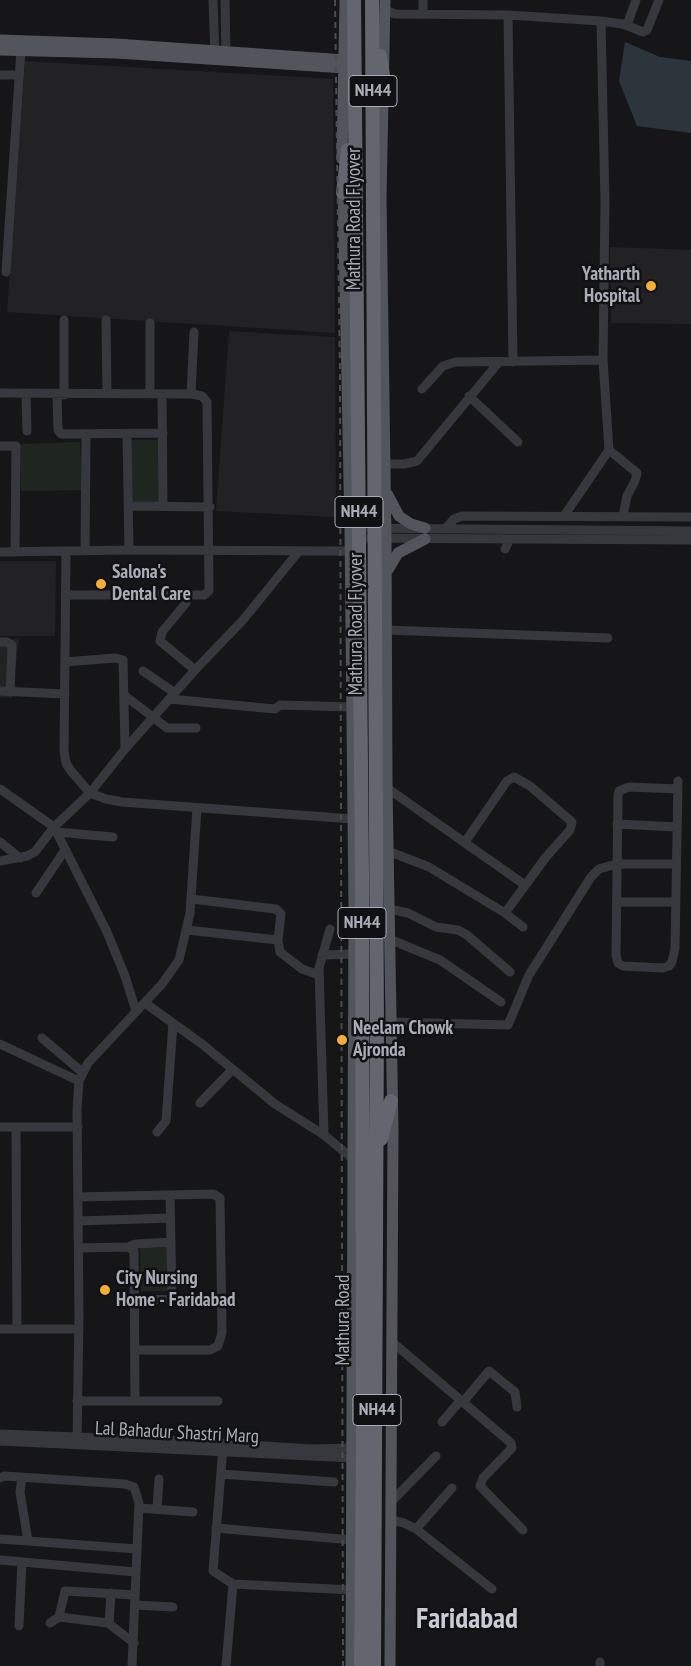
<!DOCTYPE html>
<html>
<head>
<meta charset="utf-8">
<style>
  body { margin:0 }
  canvas { display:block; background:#161618 }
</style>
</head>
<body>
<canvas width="691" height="1666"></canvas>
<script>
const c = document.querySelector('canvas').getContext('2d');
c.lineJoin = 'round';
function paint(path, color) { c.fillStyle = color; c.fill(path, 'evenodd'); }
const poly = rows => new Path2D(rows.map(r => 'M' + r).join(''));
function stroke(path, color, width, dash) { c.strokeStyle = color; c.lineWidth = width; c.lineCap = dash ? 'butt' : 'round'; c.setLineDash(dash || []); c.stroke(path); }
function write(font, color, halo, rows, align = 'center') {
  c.font = font + ' "PT Sans Narrow",sans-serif'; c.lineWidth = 5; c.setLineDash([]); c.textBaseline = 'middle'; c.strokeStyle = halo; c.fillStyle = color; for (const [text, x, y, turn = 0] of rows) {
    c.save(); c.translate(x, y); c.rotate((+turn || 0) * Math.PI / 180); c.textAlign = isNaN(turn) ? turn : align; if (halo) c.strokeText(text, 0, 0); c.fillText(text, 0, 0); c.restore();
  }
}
paint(poly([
  [25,61,333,79,335,333,7,312],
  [610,247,691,250,691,324,611,323],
  [229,331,335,337,336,517,216,511],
  [0,561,56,561,55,636,0,636],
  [0,639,19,639,12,698,0,697]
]), '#222225');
paint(poly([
  [131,440,159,440,159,502,132,503],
  [80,442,82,490,21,491,20,444],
  [167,1246,168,1291,141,1291,140,1247]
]), '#1e261f');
paint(poly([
  [625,42,660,57,691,61,691,133,637,126,619,81]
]), '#2c353c');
stroke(poly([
  [213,0,215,57],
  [225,0,226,57],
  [423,0,423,14],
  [385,10,395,14,508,15,601,21,623,24,643,32,647,30,659,0],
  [508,15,513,362],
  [627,25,636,0],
  [0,75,13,75],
  [6,272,21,50],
  [64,320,64,395],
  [106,320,107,393],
  [422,389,443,366,456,362,603,360],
  [0,393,191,394,202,396,207,402,209,591,204,595,66,595],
  [26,394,27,431],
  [150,394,150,323],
  [162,394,163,506],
  [191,394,194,332],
  [57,395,58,430,61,434,163,433],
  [469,396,518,442],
  [127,434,129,550],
  [0,446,16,446,15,552],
  [609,450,637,473,635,481,627,496,623,516],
  [385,464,404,464,417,461,499,362],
  [128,506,210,507],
  [564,516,609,450,603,360,605,202,601,21],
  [354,528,691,531],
  [446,528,454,519,462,516,689,517],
  [354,538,691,540],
  [505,549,510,539],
  [66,551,64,751,66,763,71,771,90,793,106,799,122,802,353,819],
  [85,551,86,435],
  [0,552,129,550,350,551],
  [186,603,162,632,160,641,195,670],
  [386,630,608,638],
  [0,642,7,642,12,645,10,692],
  [65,662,115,658,123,660,125,749],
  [143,671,175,693],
  [0,691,65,694],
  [124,695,167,728,196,728],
  [169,699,275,709,280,705,352,707],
  [387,788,525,885],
  [0,789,54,827,107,932,125,976,136,1011],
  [678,789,629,787,619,791,618,795,616,955,618,963,623,966,663,968,669,966,672,962,675,948,678,781],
  [617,824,677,827],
  [56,832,113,837],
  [0,842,20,858],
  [465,842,507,781,514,777,530,786,572,822,570,830,546,857,505,913],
  [388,851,429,867,505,913,523,927],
  [0,861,27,856,35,852,54,827,90,793,125,749,195,670,243,620,299,551],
  [36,893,65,850],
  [191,899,276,909,281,914,278,940,280,952,302,969,319,975],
  [618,902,675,902],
  [389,909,408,913,436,927,458,930,467,935,510,972],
  [187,930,278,940],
  [389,939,440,960,501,1002],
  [322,955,354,954],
  [145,1003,202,1044,275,1104,324,1135,353,1159],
  [391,1022,508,1025,529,975,591,877,599,869,616,864,676,864],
  [42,1038,82,1072],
  [0,1044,79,1081],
  [200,1103,232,1070],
  [0,1127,78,1127],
  [16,1127,17,1329],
  [157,1132,166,1121,173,1023],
  [324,1135,319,968,330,929],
  [170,1195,172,1299],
  [79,1197,213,1194,220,1198,222,1333,218,1346,210,1350,135,1350],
  [79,1221,170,1218],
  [128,1247,136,1244,171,1242],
  [79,1248,128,1247,134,1251,135,1401],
  [135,1300,222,1298],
  [0,1329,79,1329],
  [391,1341,511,1443,512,1448,483,1478,480,1486,523,1530],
  [77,1401,218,1401],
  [463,1402,489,1371,515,1392,517,1407],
  [442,1422,461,1400],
  [0,1434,205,1442,310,1449,352,1448],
  [0,1441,353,1458],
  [77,1444,79,1314,77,1109,79,1081,88,1063,162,984,179,960,190,913,197,808],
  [223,1447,213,1571,233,1584,352,1590],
  [221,1474,334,1482],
  [22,1477,20,1492,28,1541],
  [0,1478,4,1476,125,1484,134,1487,139,1503,132,1666],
  [391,1502,436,1456],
  [139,1508,193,1512],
  [157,1509,159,1479],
  [391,1520,404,1523,416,1529,492,1589],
  [216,1528,352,1540],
  [416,1529,452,1488],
  [0,1539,137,1549],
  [0,1560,136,1572],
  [135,1605,173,1607],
  [59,1617,108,1623,134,1643],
  [50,1623,59,1617,65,1591,135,1595],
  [109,1624,111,1593],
  [19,1626,22,1562],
  [226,1666,233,1584],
  [600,1666,600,1662]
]), '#37383d', 9);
stroke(poly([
  [385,0,381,197,386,539,387,788,393,1131,390,1666],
  [0,40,116,44,345,60],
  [0,50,117,53,345,68],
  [342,159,345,0],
  [343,185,350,528,354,910,351,1666],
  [388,495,399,516,411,524,425,528],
  [388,570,398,553,425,539]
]), '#53555c', 11);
stroke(poly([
  [354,0,362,873,363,1451,361,1666],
  [372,0,377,1022,374,1666],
  [380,56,385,88],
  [343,193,348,150],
  [381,1139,391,1101]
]), '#63666e', 14);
stroke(poly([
  [335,0,340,374,343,1666]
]), '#4a4c52', 2, [6, 5]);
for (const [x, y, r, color] of [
  [651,286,6,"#f2b134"],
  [101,584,6,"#f2b134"],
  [342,1040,6,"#f2b134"],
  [105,1290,6,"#f2b134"]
]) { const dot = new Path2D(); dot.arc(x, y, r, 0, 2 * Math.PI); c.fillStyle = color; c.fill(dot); stroke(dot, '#111113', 2); }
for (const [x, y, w] of [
  [373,91,48],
  [359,512,48],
  [362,923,48],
  [377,1410,48]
]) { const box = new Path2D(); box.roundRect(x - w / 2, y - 15.5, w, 31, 4); c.fillStyle = '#111113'; c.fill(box); stroke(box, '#a8adb8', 1); }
write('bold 18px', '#a8adb8', null, [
  ["NH44",373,91],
  ["NH44",359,512],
  ["NH44",362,923],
  ["NH44",377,1410]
]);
write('19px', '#a8adb8', '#111113', [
  ["Mathura Road Flyover",355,219,-90],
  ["Mathura Road Flyover",357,624,-90],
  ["Mathura Road",344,1320,-90],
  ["Lal Bahadur Shastri Marg",177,1433,3]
]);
write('bold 19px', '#a8adb8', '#111113', [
  ["Yatharth",640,275,"right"],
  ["Hospital",640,297,"right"],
  ["Salona's",112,573],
  ["Dental Care",112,595],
  ["Neelam Chowk",353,1029],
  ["Ajronda",353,1051],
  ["City Nursing",116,1279],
  ["Home - Faridabad",116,1301]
], 'left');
write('bold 29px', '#c9ccd4', '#111113', [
  ["Faridabad",467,1620]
]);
</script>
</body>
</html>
